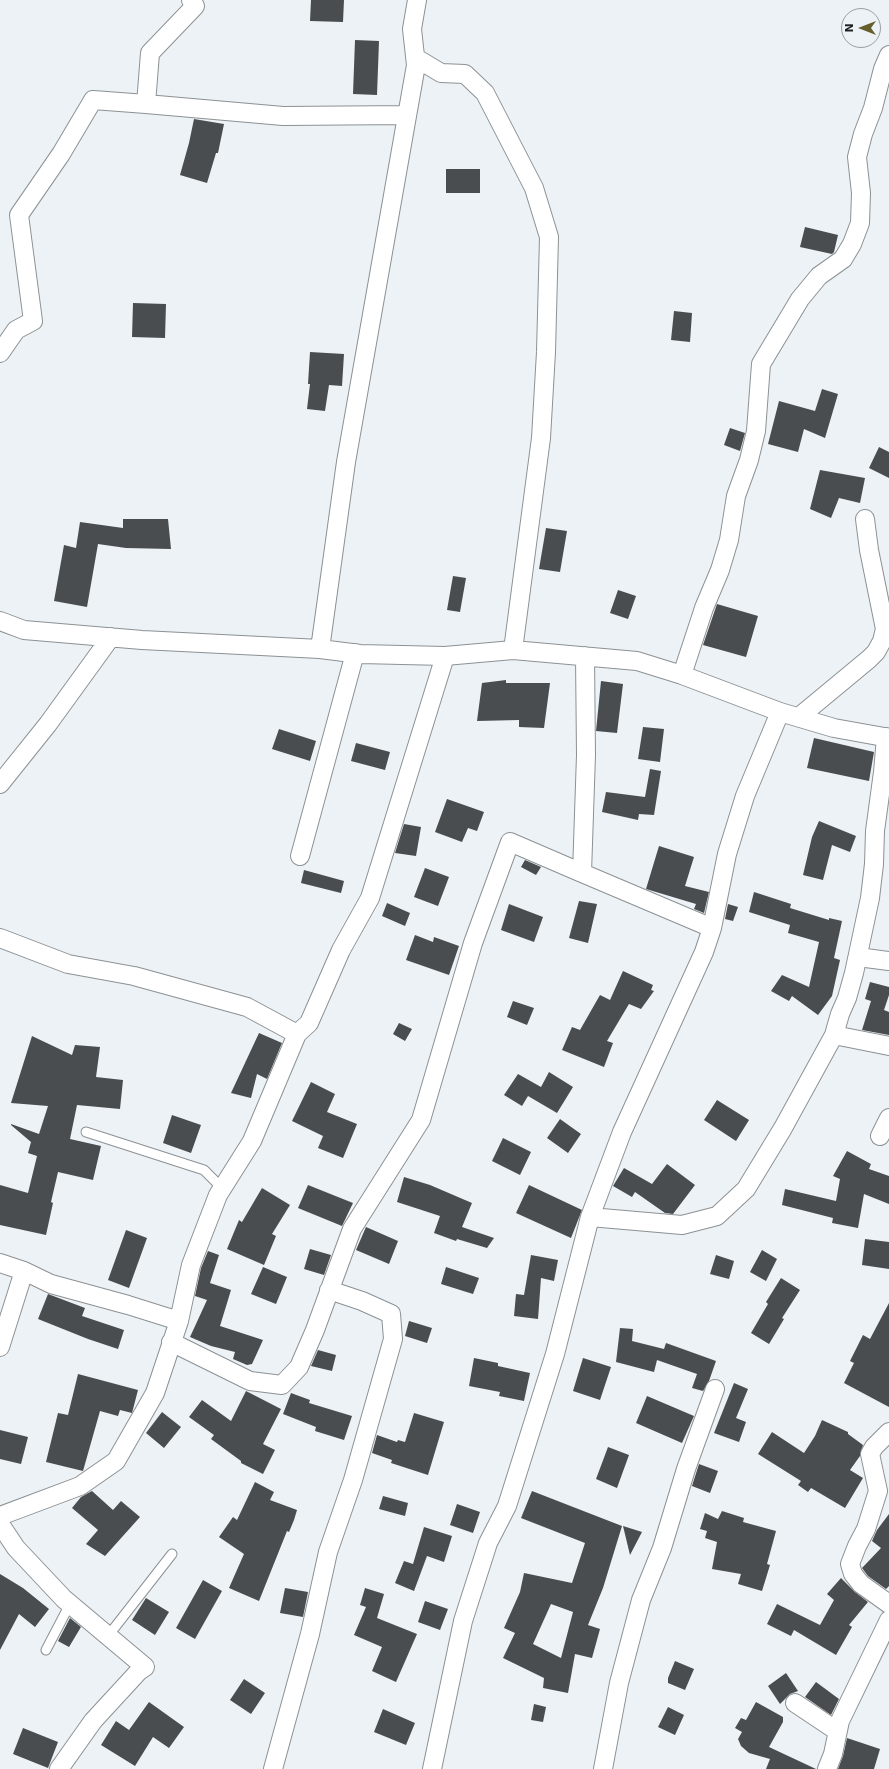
<!DOCTYPE html>
<html>
<head>
<meta charset="utf-8">
<style>
  body { margin:0 }
  #map { position:relative; width:889px; height:1769px; overflow:hidden; background:#ecf2f5; font-family:"DejaVu Sans",sans-serif }
  canvas { display:block }
  .north { position:absolute; left:841px; top:8px; width:40px; height:40px; box-sizing:border-box; background:#ecf2f5; border:1px solid #9a9ea0; border-radius:50%; rotate:270deg; font-size:11px; font-weight:700; line-height:16px; text-align:center; color:#1e2021 }
  .north::after { content:''; display:block; margin:auto; width:14px; height:18px; background:#645f2c; clip-path:polygon(50% 0,100% 100%,50% 72%,0 100%) }
</style>
</head>
<body>
<div id="map">
<canvas width="889" height="1769"></canvas>
<div class="north">N</div>
</div>
<script>
const c = document.querySelector('canvas').getContext('2d');
c.lineJoin = 'round';
function paint(path, color) { c.fillStyle = color; c.fill(path, 'evenodd'); }
const poly = rows => new Path2D(rows.map(r => 'M' + r).join(''));
function stroke(path, color, width, dash) { c.strokeStyle = color; c.lineWidth = width; c.lineCap = dash ? 'butt' : 'round'; c.setLineDash(dash || []); c.stroke(path); }
paint(poly([
  [311,0,344,0,343,22,310,21],
  [355,40,379,41,377,95,353,94],
  [194,119,224,124,218,153,216,153,207,183,180,175,189,143],
  [446,169,480,169,480,193,446,193],
  [805,227,838,235,834,252,832,254,800,247],
  [133,303,166,304,165,338,132,337],
  [674,311,692,313,690,342,671,340],
  [310,352,344,354,342,386,329,385,325,411,307,409,310,384,308,384],
  [822,389,838,394,825,438,804,429,798,452,768,444,779,401,815,411],
  [730,428,745,433,740,451,724,445],
  [879,447,889,452,889,478,869,468],
  [820,470,865,478,860,503,839,498,831,518,810,509],
  [123,519,168,519,171,549,126,548,98,544,87,607,54,601,64,545,76,548,80,522,123,528],
  [546,528,567,531,560,572,539,569],
  [453,576,466,578,460,612,447,610],
  [618,590,636,596,628,619,610,613],
  [717,604,758,616,746,657,703,645],
  [506,680,506,683,550,683,544,728,519,727,519,720,477,721,482,683],
  [601,681,623,684,617,733,596,731],
  [643,727,664,729,660,762,638,759],
  [279,729,316,741,310,761,272,749],
  [814,738,874,752,869,781,807,768],
  [356,743,390,752,385,770,351,761],
  [650,769,661,771,654,815,639,814,638,820,602,812,606,792,645,797],
  [447,799,484,812,477,831,468,828,462,842,435,832],
  [819,821,856,836,850,852,832,845,823,880,803,875,812,837],
  [404,824,421,827,416,856,395,853],
  [659,846,694,857,685,886,709,892,704,913,694,909,696,904,646,889],
  [525,860,541,867,536,875,521,867],
  [425,868,449,877,438,906,414,897],
  [304,870,344,881,341,893,301,883],
  [754,892,791,904,790,908,829,920,829,918,842,921,834,958,840,960,832,996,818,1015,792,996,789,1001,771,991,782,975,809,987,819,942,788,933,790,925,749,912],
  [579,901,597,904,588,943,569,938],
  [387,903,410,913,405,926,382,916],
  [509,904,543,917,534,942,501,930],
  [728,904,738,907,733,921,725,919],
  [415,935,433,942,434,937,459,946,449,975,406,960],
  [623,971,653,985,651,990,654,991,641,1009,629,1004,607,1041,613,1043,604,1067,562,1050,572,1027,580,1030,600,995,610,1000],
  [870,982,889,987,889,995,884,1010,889,1012,889,1035,862,1030,871,1001,865,999],
  [513,1001,534,1008,527,1025,507,1017],
  [399,1023,412,1029,405,1041,393,1034],
  [259,1033,282,1043,267,1079,257,1074,251,1098,231,1093],
  [32,1036,72,1055,75,1045,100,1047,96,1077,123,1080,120,1109,77,1105,70,1139,101,1146,93,1180,58,1172,51,1202,53,1203,46,1235,0,1225,0,1185,28,1193,37,1156,28,1153,31,1142,11,1125,11,1124,39,1134,48,1106,11,1103],
  [549,1072,573,1087,557,1113,528,1096,522,1106,504,1095,518,1074,541,1087],
  [311,1082,335,1094,327,1112,357,1124,343,1158,318,1148,323,1136,292,1121],
  [717,1100,749,1120,736,1141,704,1120],
  [172,1115,201,1125,191,1153,163,1143],
  [560,1119,581,1134,568,1153,547,1138],
  [503,1138,531,1152,520,1175,492,1161],
  [847,1151,871,1164,869,1169,889,1176,889,1204,864,1194,858,1228,832,1223,833,1218,782,1205,785,1189,836,1201,840,1179,833,1176],
  [667,1164,695,1185,673,1214,665,1213,635,1192,632,1197,613,1186,624,1168,652,1184],
  [404,1177,430,1185,472,1203,462,1227,494,1238,487,1248,457,1239,456,1241,434,1233,440,1216,397,1202],
  [308,1185,353,1203,342,1226,298,1208],
  [529,1185,582,1210,571,1238,516,1213],
  [262,1188,290,1205,272,1234,276,1236,264,1265,227,1249,239,1220,242,1222],
  [366,1227,398,1241,389,1264,356,1250],
  [126,1230,147,1238,129,1288,108,1280],
  [865,1239,889,1242,889,1269,862,1265],
  [310,1249,331,1255,324,1275,304,1269],
  [762,1250,777,1259,766,1281,750,1272],
  [208,1251,219,1255,210,1283,231,1290,220,1326,263,1340,252,1364,247,1365,233,1359,235,1352,211,1346,190,1337,207,1300,195,1296,201,1268],
  [531,1255,558,1260,554,1281,541,1278,538,1319,514,1316,516,1294,524,1295],
  [716,1255,734,1261,729,1279,710,1274],
  [263,1267,287,1277,276,1304,251,1294],
  [446,1267,479,1278,473,1294,441,1284],
  [781,1278,800,1290,782,1318,784,1319,769,1344,751,1333,768,1304,766,1302],
  [48,1294,85,1308,82,1316,124,1330,118,1349,88,1339,38,1319],
  [889,1303,889,1407,844,1383,854,1363,850,1361,863,1335,870,1339],
  [409,1321,432,1328,427,1343,405,1336],
  [620,1328,633,1329,632,1341,664,1349,666,1343,716,1361,709,1381,703,1391,692,1388,697,1374,657,1360,654,1372,616,1362],
  [318,1350,336,1355,332,1371,311,1366],
  [474,1358,498,1363,498,1366,530,1373,524,1401,499,1396,500,1392,469,1386],
  [583,1358,611,1367,600,1400,573,1391],
  [78,1374,138,1390,132,1413,120,1410,118,1416,100,1411,83,1471,46,1462,58,1413,68,1415],
  [734,1383,748,1389,736,1418,746,1422,739,1442,714,1433],
  [246,1391,281,1409,263,1444,275,1450,263,1474,241,1463,241,1461,211,1439,214,1435,189,1417,202,1400,231,1421],
  [291,1393,310,1400,309,1403,352,1416,344,1440,315,1431,316,1427,283,1414],
  [647,1396,694,1416,682,1443,636,1423],
  [162,1412,181,1427,164,1448,146,1433],
  [414,1413,444,1422,428,1475,391,1463,392,1460,372,1453,377,1435,397,1442,398,1440,405,1442],
  [822,1420,848,1432,848,1434,863,1445,860,1456,850,1470,863,1478,845,1508,811,1488,808,1492,798,1485,801,1481,758,1454,772,1432,804,1453,815,1436],
  [0,1430,28,1437,21,1464,0,1459],
  [608,1447,629,1455,617,1488,596,1479],
  [699,1464,718,1471,710,1493,692,1486],
  [255,1482,274,1492,270,1500,297,1510,294,1520,289,1532,287,1531,259,1601,229,1588,244,1554,219,1537,233,1517,237,1520],
  [92,1491,113,1510,121,1501,140,1517,105,1556,86,1544,98,1530,72,1508,81,1497],
  [532,1491,622,1526,603,1588,588,1625,600,1629,592,1658,575,1654,568,1693,543,1688,544,1678,503,1658,515,1633,504,1628,520,1592,524,1573,572,1583,585,1543,521,1518],
  [551,1604,573,1612,561,1658,533,1644],
  [383,1496,408,1503,405,1516,379,1509],
  [457,1504,480,1512,473,1533,450,1525],
  [722,1511,744,1518,743,1522,776,1531,767,1564,770,1565,762,1591,738,1584,741,1574,712,1569,717,1542,705,1538,707,1531,700,1529,705,1513,718,1519],
  [889,1514,889,1586,886,1589,868,1576,862,1568,881,1548,872,1541,877,1530],
  [623,1526,642,1532,630,1555],
  [424,1527,452,1536,444,1562,427,1556,414,1591,395,1583,404,1561,413,1564],
  [0,1574,23,1588,49,1609,35,1627,19,1614,0,1650],
  [841,1578,855,1592,868,1602,849,1625,852,1627,836,1655,794,1630,791,1636,767,1624,777,1604,820,1625,834,1600,827,1594],
  [203,1580,222,1591,195,1639,176,1628],
  [285,1588,308,1592,303,1617,280,1613],
  [365,1588,384,1594,377,1618,417,1634,396,1682,372,1671,382,1647,354,1635,366,1607,360,1605],
  [146,1598,169,1612,155,1635,132,1620],
  [425,1601,448,1609,440,1630,418,1622],
  [70,1618,81,1627,69,1647,58,1641],
  [675,1661,694,1669,685,1690,668,1683,668,1678],
  [786,1673,798,1691,790,1694,780,1704,768,1686],
  [244,1679,265,1693,251,1714,230,1700],
  [816,1682,839,1699,831,1715,805,1697],
  [149,1702,184,1727,169,1748,153,1737,135,1766,101,1745,116,1721,129,1730],
  [756,1702,783,1717,783,1722,769,1747,816,1769,766,1769,770,1759,749,1753,741,1746,738,1739,742,1732,735,1728,741,1718,746,1720],
  [534,1704,546,1707,543,1722,531,1720],
  [668,1707,684,1715,675,1735,658,1727],
  [383,1709,415,1723,406,1745,374,1732],
  [23,1728,58,1742,48,1768,13,1754],
  [847,1738,880,1749,874,1769,838,1769,843,1756]
]), '#494d50');
const lane = poly([
  [86,1132,204,1170,222,1188],
  [108,1636,172,1554],
  [46,1650,70,1604]
]);
const street = poly([
  [416,58,441,73,465,74,485,93,534,188,549,237,546,352,541,438,513,650],
  [146,104,283,116,407,115],
  [0,353,16,330,33,321,19,215,61,154,93,100,146,104,150,53,195,6,191,0],
  [0,621,24,630,142,640,320,649,360,654,445,656,513,650,637,661,682,675,780,712,834,728,889,738],
  [320,649,346,462,416,65,412,29,417,0],
  [682,675,704,608,720,570,729,540,736,496,749,460,756,431,761,364,800,299,819,276,843,259,852,244,860,223,861,193,857,157,863,134,873,108,883,69,889,55],
  [799,717,869,659,876,652,882,641,885,629,869,550,865,519],
  [0,784,48,724,111,637],
  [300,856,355,653],
  [582,873,712,928],
  [0,938,68,964,134,976,247,1007,297,1034],
  [858,957,889,961],
  [834,1035,889,1046],
  [880,1136,889,1118],
  [590,1217,682,1225,717,1216,746,1189,783,1128,834,1035,840,1014,847,998,854,973,870,898,874,864,875,831,883,772,886,737],
  [0,1263,24,1271,51,1284,128,1305,179,1321],
  [171,1342,250,1381,282,1385,299,1367,315,1330,352,1229,421,1120,473,943,510,842,582,873,586,755,585,656],
  [0,1347,24,1271],
  [889,1432,874,1447,870,1454,878,1491,866,1529,857,1546,850,1564,853,1574,861,1584,889,1604],
  [0,1516,80,1486,116,1461,155,1393,179,1321,191,1265,218,1195,252,1141,297,1034,309,1023,341,950,370,898,445,656],
  [0,1524,16,1548,64,1599,145,1667,139,1671,93,1721,59,1769],
  [795,1703,837,1731],
  [273,1769,310,1634,328,1552,353,1480,393,1339,391,1314,362,1301,329,1290],
  [432,1769,463,1621,488,1543,507,1506,555,1354,590,1217,622,1132,704,952,712,928,727,854,745,796,780,712],
  [603,1769,619,1683,641,1600,662,1548,686,1469,715,1389],
  [827,1769,833,1754,840,1721,889,1620]
]);
stroke(lane, '#8c9194', 11);
stroke(street, '#8c9194', 20);
stroke(lane, '#fff', 9);
stroke(street, '#fff', 18);
</script>
</body>
</html>
